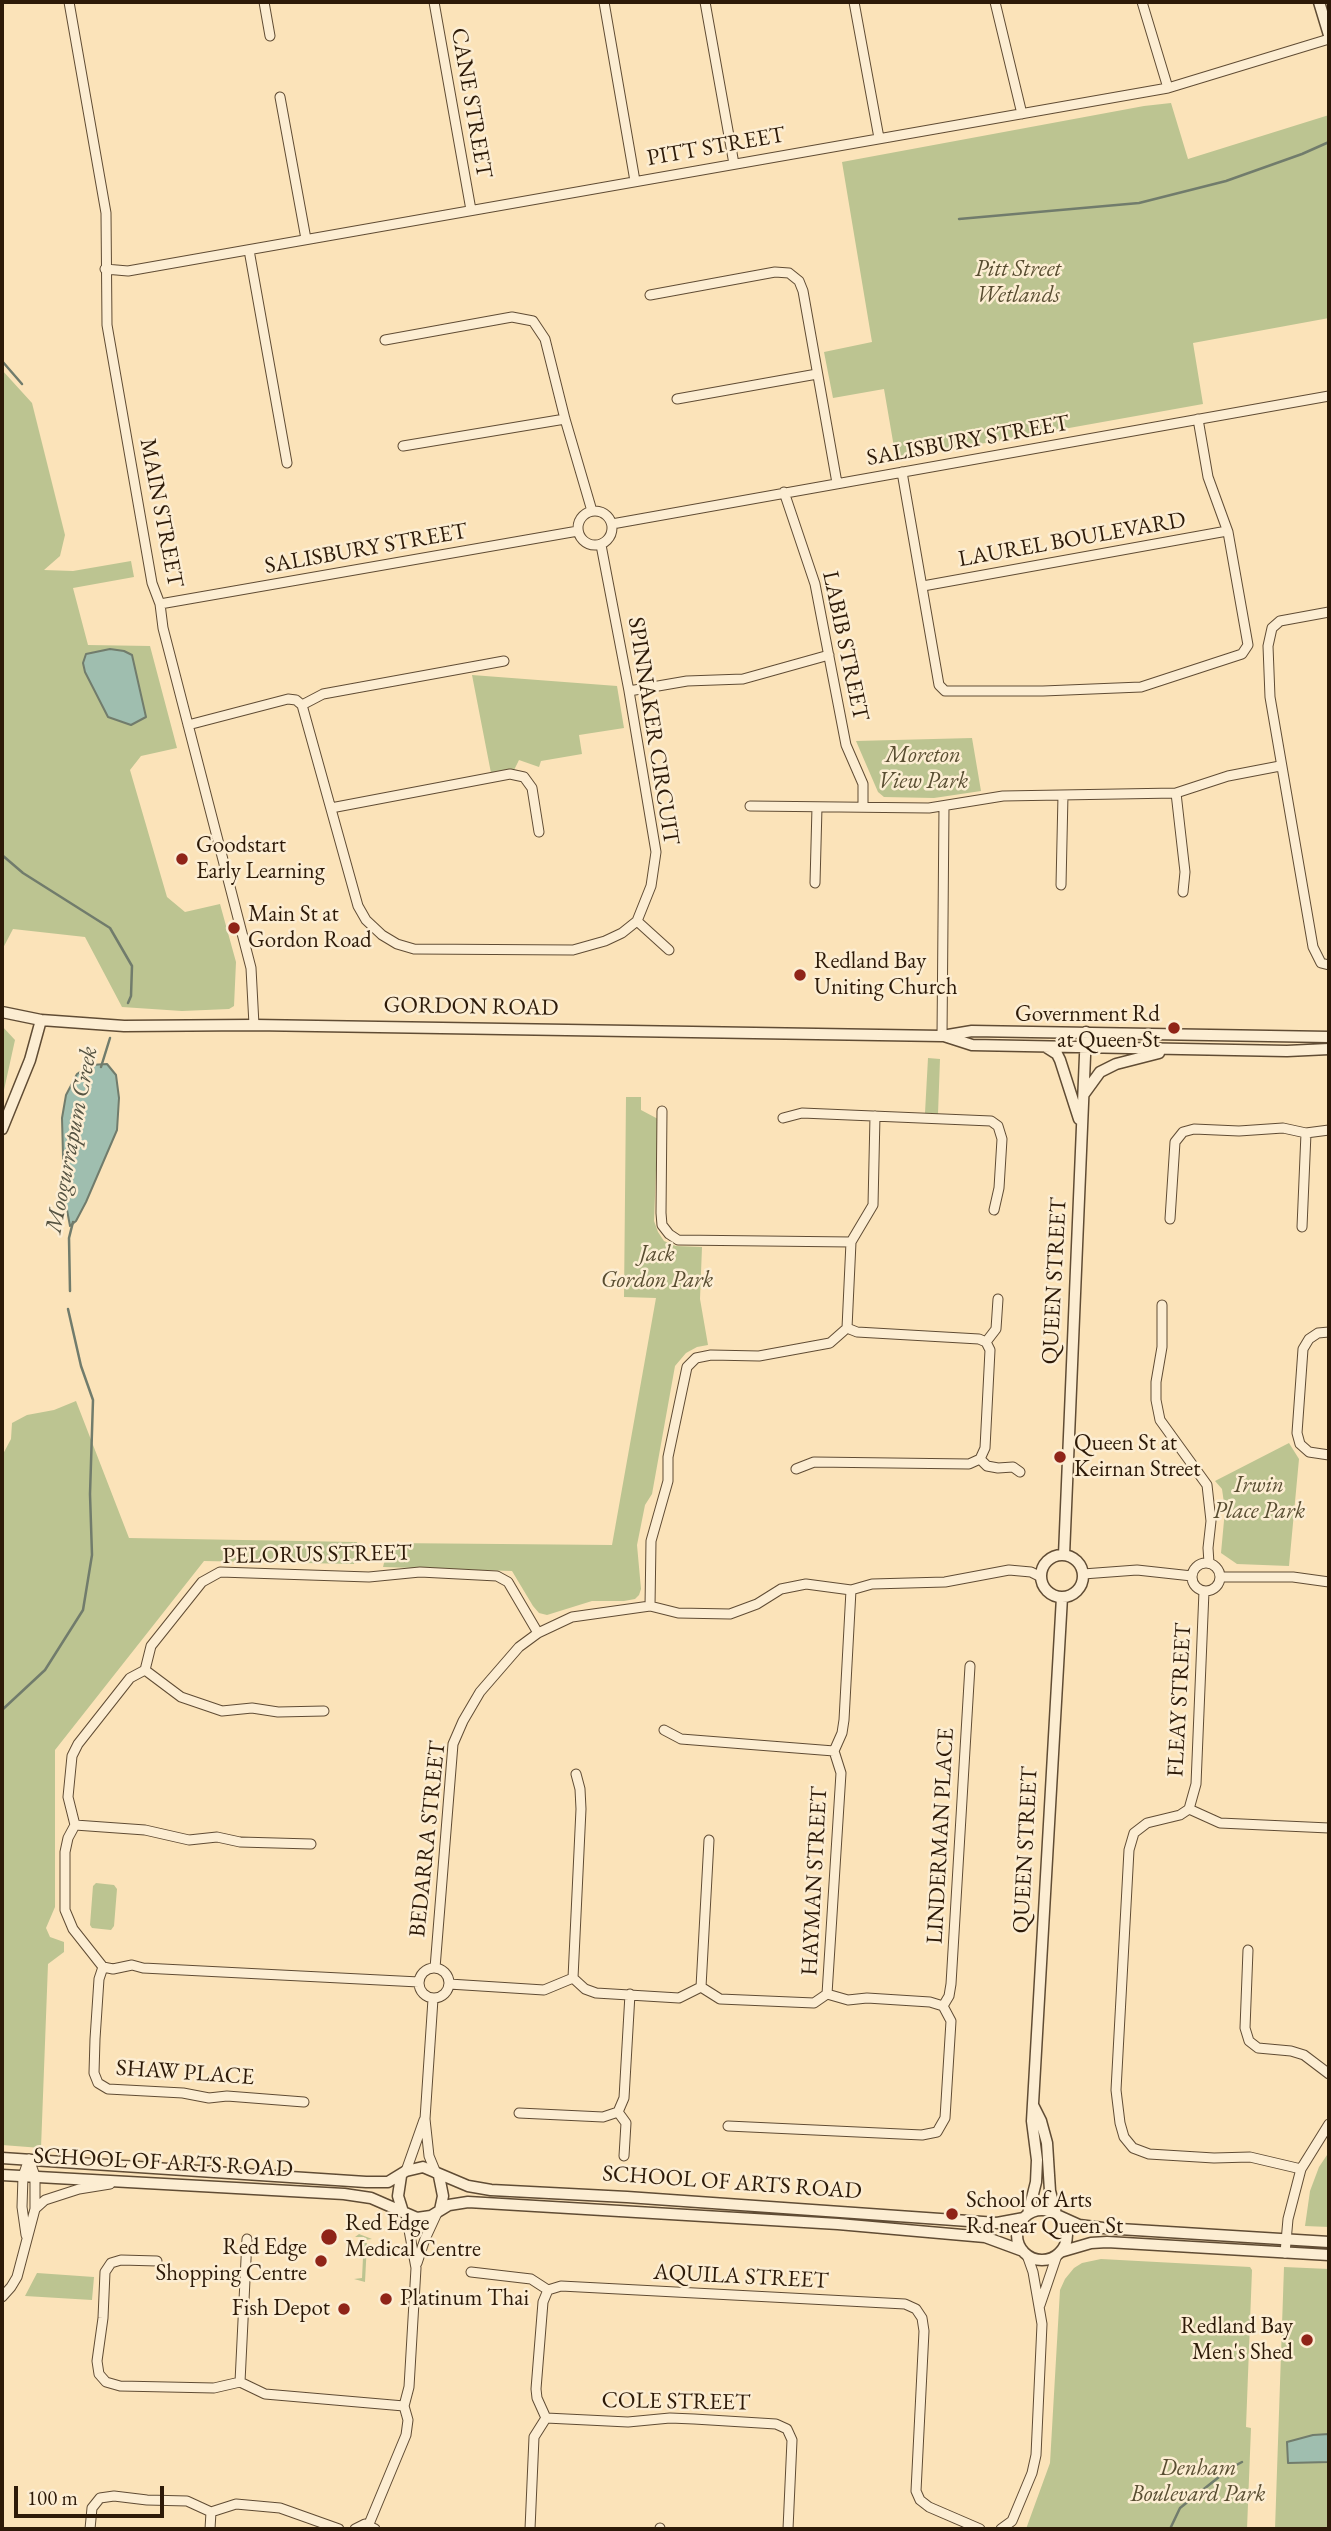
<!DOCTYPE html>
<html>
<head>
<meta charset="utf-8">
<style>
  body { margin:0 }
  #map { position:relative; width:1331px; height:2531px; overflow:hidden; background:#fbe3b9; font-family:"EB Garamond",serif }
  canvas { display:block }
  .frame { position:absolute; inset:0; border:4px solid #2d1a08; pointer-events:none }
  .scale { position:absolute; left:14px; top:2486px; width:150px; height:32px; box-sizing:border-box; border:4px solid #2d1a08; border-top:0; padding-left:9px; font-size:21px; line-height:24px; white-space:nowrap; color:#2d1a08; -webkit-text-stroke:5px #fcedd2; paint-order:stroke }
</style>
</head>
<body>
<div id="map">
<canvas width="1331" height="2531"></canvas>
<div class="frame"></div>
<div class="scale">100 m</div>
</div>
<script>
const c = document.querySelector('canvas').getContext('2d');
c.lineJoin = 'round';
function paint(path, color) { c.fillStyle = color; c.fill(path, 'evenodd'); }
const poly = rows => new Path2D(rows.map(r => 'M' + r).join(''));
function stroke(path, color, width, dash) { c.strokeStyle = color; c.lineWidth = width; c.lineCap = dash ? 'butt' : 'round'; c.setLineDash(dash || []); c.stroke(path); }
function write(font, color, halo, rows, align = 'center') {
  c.font = font + ' "EB Garamond",serif'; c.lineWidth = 5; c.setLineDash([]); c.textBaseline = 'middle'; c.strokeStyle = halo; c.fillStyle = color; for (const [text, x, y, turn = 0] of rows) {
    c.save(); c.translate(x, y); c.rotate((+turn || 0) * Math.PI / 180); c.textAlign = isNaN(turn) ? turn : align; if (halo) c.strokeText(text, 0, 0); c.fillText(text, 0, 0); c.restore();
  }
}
paint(poly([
  [1171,103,1188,159,1329,115,1329,318,1193,343,1203,404,896,459,884,389,833,398,824,352,872,342,842,162,1144,106],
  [2,370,32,403,65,535,60,556,44,570,73,571,131,561,134,577,73,588,88,645,150,646,177,748,141,756,130,770,167,897,185,912,220,904,236,962,234,1006,229,1009,182,1011,122,1007,85,937,13,929,2,950],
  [472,675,617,686,624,728,579,735,582,754,541,761,539,767,519,760,514,770,491,773],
  [972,738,981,791,934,798,884,797,878,792,856,741],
  [2,1026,15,1040,2,1099],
  [928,1058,940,1059,938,1114,925,1113],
  [626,1097,641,1097,641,1110,658,1119,654,1221,658,1232,664,1241,676,1246,702,1247,700,1299,708,1345,697,1347,686,1353,675,1366,652,1494,645,1505,637,1545,641,1589,639,1595,635,1599,624,1601,592,1601,547,1615,539,1613,533,1606,512,1571,383,1567,389,1543,612,1545,656,1298,624,1297],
  [76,1401,129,1538,357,1542,354,1564,204,1561,55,1750,55,1907,46,1928,50,1937,64,1942,64,1952,48,1964,41,2148,2,2145,2,1456,11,1439,12,1423,27,1415,54,1410],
  [1289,1443,1299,1459,1289,1566,1237,1564,1221,1553,1225,1510,1222,1489,1215,1481],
  [96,1883,114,1885,117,1889,114,1926,111,1930,92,1928,90,1925,93,1886],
  [1329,2152,1329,2227,1305,2226,1310,2191,1319,2167],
  [359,2234,372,2239,365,2240,365,2243,367,2243,365,2282,354,2279,362,2278,364,2237,355,2237],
  [1101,2259,1250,2267,1252,2270,1246,2427,1251,2428,1247,2529,1026,2529,1050,2463,1060,2290,1065,2279,1074,2268,1082,2263],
  [1284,2267,1329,2269,1329,2529,1275,2529],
  [37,2273,94,2277,92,2300,25,2296]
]), '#bcc491');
const water = poly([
  [110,649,124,651,132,655,146,717,131,725,108,717,85,672,83,663,86,654,110,649],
  [107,1064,116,1075,119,1098,117,1130,86,1202,76,1221,70,1226,64,1194,62,1118,66,1095,77,1074,90,1065,107,1064],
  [1329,2434,1329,2462,1288,2463,1287,2442,1313,2435,1329,2434]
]);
paint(water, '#9fbeaf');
stroke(water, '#717c6c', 2);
stroke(poly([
  [959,219,1139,203,1226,181,1302,154,1329,142],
  [2,361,22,384],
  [2,855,23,873,110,928,132,966,131,996,128,1003],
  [101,1067,110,1038],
  [70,1291,69,1238,73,1222],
  [2,1710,45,1670,83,1610,92,1555,90,1494,93,1400,81,1366,68,1309],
  [1170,2529,1180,2508,1229,2469,1242,2462]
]), '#717c6c', 2.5);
const minor = poly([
  [69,2,106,213,107,325,152,583,160,604,163,628,251,968,254,1025],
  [264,2,270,36],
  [434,2,471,210],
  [604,2,635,181],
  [705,2,734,164],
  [854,2,879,138],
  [995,2,1022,114],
  [1142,2,1168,88],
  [280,97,306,239],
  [249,250,287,463],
  [105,269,128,271,1168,88,1329,39],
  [650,295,775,272,789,273,799,281,803,291,837,483],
  [385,340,512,317,533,321,545,339,565,419,592,511],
  [677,399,817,374],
  [403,446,565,419],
  [902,472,939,685,945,691,1043,691,1141,687,1242,654,1248,645,1228,532,1208,477,1198,419],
  [784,492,815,584,846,745,863,784,863,807],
  '578 528a17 17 0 1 1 34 0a17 17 0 1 1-34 0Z',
  [612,524,1329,396],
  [923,586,1227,531],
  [160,604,578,531],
  [1329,612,1280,621,1272,628,1268,646,1270,697,1313,947,1321,963,1329,965],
  [629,691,687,681,743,679,829,655],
  [302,705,323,694,504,661],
  [188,725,288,699,296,700,302,705,358,906,366,920,382,935,397,944,414,949,573,950,605,941,622,933,637,921,651,886,656,852,629,691,601,545],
  [1176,793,1185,872,1183,892],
  [750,806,929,808,1003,796,1176,793,1228,776,1280,766],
  [331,808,510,774,524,777,532,788,539,832],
  [815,883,817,807],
  [1061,885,1063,795],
  [637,921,669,950],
  [942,1036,944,807],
  [662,1111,661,1213,662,1225,669,1234,678,1240,851,1242],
  [783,1118,802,1113,991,1121,998,1126,1002,1139,999,1188,994,1210],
  [1170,1219,1175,1142,1183,1132,1194,1129,1239,1131,1283,1128,1306,1133,1329,1130],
  [1302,1227,1306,1133],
  [1162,1305,1162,1347,1156,1382,1156,1400,1160,1420,1207,1485,1211,1521,1208,1548,1209,1563],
  [1329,1332,1318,1333,1309,1339,1303,1349,1297,1433,1300,1444,1309,1452,1329,1455],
  [986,1342,996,1329,998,1299],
  [980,1459,987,1466,998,1468,1013,1467,1020,1472],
  [796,1469,814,1462,969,1464,980,1459,985,1448,990,1350,986,1342,979,1339,857,1332,847,1328],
  '1192 1577a14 14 0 1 1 28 0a14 14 0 1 1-28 0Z',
  [1083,1574,1137,1570,1192,1576],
  [1221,1577,1293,1577,1329,1582],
  [650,1606,651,1541,668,1481,668,1457,687,1367,696,1358,711,1355,759,1356,830,1343,847,1328,851,1242,873,1205,875,1116],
  [145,1670,181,1697,222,1711,252,1708,278,1712,324,1711],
  [664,1730,681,1739,834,1751],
  [1189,1809,1196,1784,1204,1591],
  [75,1825,145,1830,189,1840,217,1837,240,1842,311,1844],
  [1248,1950,1245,2028,1249,2041,1258,2048,1291,2051,1304,2055,1329,2074],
  [103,1967,99,1979,95,2039,94,2073,98,2083,108,2089,183,2093,209,2098,227,2096,304,2102],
  '419 1983a15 15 0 1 1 30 0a15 15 0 1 1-30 0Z',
  [435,1968,453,1744,463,1721,480,1692,519,1647,538,1633,572,1617,650,1606,678,1613,730,1614,757,1604,781,1589,806,1584,851,1590,872,1584,945,1582,1009,1570,1031,1572,1041,1577],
  [573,1978,581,1809,580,1789,576,1774],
  [419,1982,143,1968,132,1965,113,1969,103,1967,73,1929,65,1910,65,1852,68,1838,75,1825,68,1797,72,1756,78,1744,130,1678,145,1670,151,1646,202,1582,220,1572,369,1577,420,1572,497,1576,508,1582,538,1633],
  [449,1984,544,1990,573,1978,585,1989,596,1993,679,1998,701,1987,720,1999,814,2003,827,1994,841,1773,834,1751,842,1733,844,1720,851,1590],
  [701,1987,709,1840],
  [433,1999,425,2119,429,2156,436,2173],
  [943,2006,949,1996,951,1984,970,1666],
  [618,2112,626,2123,624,2156],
  [519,2113,603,2117,618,2112,624,2098,630,1994],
  [728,2126,922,2135,937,2132,945,2118,951,2021,943,2006,930,2002,867,1998,848,2000,827,1994],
  [1301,2169,1250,2157,1214,2158,1149,2154,1133,2148,1124,2137,1120,2123,1116,2090,1129,1850,1134,1833,1147,1823,1180,1815,1189,1809,1220,1823,1329,1828],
  [406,2171,424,2120],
  [35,2209,45,2200,79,2189,110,2184],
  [26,2235,22,2207,23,2176,29,2159],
  [1285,2253,1288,2219,1301,2169,1329,2124],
  [157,2261,121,2260,111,2263,105,2272,103,2318,97,2361,99,2374,106,2382,120,2386,214,2388,240,2382,265,2394,404,2406],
  [417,2263,425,2239,437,2213],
  [471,2272,531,2279,548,2290],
  [2,2297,11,2287,17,2277,35,2209,35,2176,29,2159],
  [1040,2305,1057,2255],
  [240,2382,247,2239],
  [546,2418,628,2422,670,2418,694,2419,776,2424,787,2429,792,2440,788,2529],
  [369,2524,406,2435,408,2420,404,2406,409,2387,416,2268,406,2214],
  [90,2529,92,2508,100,2498,114,2496,147,2500,187,2501,211,2512,236,2504,280,2508,339,2529],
  [210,2529,211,2512],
  [355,2529,365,2524,375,2529],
  [530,2529,534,2437,546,2418,537,2398,536,2389,543,2302,548,2290,561,2286,905,2304,916,2309,922,2318,924,2331,916,2491,920,2500,929,2507,980,2529],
  [660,2529,660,2528],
  [1001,2529,1012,2521,1032,2473,1036,2455,1042,2324,1033,2272,1027,2255]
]);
const tertiary = poly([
  [1319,2,1329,35],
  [2,1012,41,1020,124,1026,254,1025,942,1036,972,1031,1329,1037],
  [944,1036,972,1045,1287,1051,1329,1049],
  [1046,1047,1057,1054,1060,1060,1079,1119],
  [1084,1094,1100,1072,1116,1064,1159,1053],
  [2,1129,30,1060,41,1020],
  [1064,1555,1086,1032],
  '1041 1576a21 21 0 1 1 42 0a21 21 0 1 1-42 0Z',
  [1033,2105,1041,2121,1047,2143,1050,2191,1056,2214],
  [2,2158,366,2182,388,2182,406,2171,423,2167,468,2186,491,2190,627,2197,997,2223,1024,2218],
  [2,2175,344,2194,371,2198,417,2218,431,2216,449,2205,468,2202,838,2224,985,2237,1023,2251],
  [401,2176,398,2196,403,2212],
  [439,2176,443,2196,440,2210],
  '1017 2235a25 25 0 1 1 50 0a25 25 0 1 1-50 0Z',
  [1028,2214,1036,2182,1037,2160,1032,2121,1062,1597],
  [1059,2216,1079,2225,1103,2228,1329,2242],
  [1060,2252,1091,2243,1107,2242,1329,2255]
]);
stroke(minor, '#604c34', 11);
stroke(tertiary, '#604c34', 13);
stroke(minor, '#fcedd2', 9);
stroke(tertiary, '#fcedd2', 10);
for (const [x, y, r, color] of [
  [182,859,7,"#8f2418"],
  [234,928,7,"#8f2418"],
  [800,975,7,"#8f2418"],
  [1174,1028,7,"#8f2418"],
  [1060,1457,7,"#8f2418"],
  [952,2214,7,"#8f2418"],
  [329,2237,9,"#8f2418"],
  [321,2261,7,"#8f2418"],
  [386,2299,7,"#8f2418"],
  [344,2309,7,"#8f2418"],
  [1307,2340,7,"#8f2418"]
]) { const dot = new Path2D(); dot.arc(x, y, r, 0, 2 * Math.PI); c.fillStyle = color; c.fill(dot); stroke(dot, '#fcedd2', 2.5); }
write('23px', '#2d1a08', '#fcedd2', [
  ["CANE STREET",471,103,80],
  ["PITT STREET",716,147,-10],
  ["SALISBURY STREET",968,441,-10],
  ["MAIN STREET",161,513,79],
  ["LAUREL BOULEVARD",1072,540,-10],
  ["SALISBURY STREET",366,549,-10],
  ["LABIB STREET",845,646,78],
  ["SPINNAKER CIRCUIT",653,731,81],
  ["GORDON ROAD",471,1007,1],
  ["QUEEN STREET",1055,1281,-87],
  ["PELORUS STREET",317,1555,-1],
  ["FLEAY STREET",1180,1700,-87],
  ["LINDERMAN PLACE",941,1836,-87],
  ["BEDARRA STREET",428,1839,-84],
  ["QUEEN STREET",1026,1850,-87],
  ["HAYMAN STREET",815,1881,-87],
  ["SHAW PLACE",185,2073,4],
  ["SCHOOL OF ARTS ROAD",163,2163,3],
  ["SCHOOL OF ARTS ROAD",732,2183,4],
  ["AQUILA STREET",741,2277,3],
  ["COLE STREET",676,2402,1]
]);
write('italic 23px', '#584d31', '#fcedd2', [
  ["Pitt Street",1018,270],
  ["Wetlands",1018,296],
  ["Moreton",923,756],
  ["View Park",923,782],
  ["Jack",657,1255],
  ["Gordon Park",657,1281],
  ["Irwin",1259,1486],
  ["Place Park",1259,1512],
  ["Denham",1198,2469],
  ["Boulevard Park",1198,2495]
]);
write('23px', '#2d1a08', '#fcedd2', [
  ["Goodstart",196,846],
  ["Early Learning",196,872],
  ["Main St at",248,915],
  ["Gordon Road",248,941],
  ["Redland Bay",814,962],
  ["Uniting Church",814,988],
  ["Government Rd",1160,1015,"right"],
  ["at Queen St",1160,1041,"right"],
  ["Queen St at",1074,1444],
  ["Keirnan Street",1074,1470],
  ["School of Arts",966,2201],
  ["Rd near Queen St",966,2227],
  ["Red Edge",345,2224],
  ["Medical Centre",345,2250],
  ["Red Edge",307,2248,"right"],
  ["Shopping Centre",307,2274,"right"],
  ["Platinum Thai",400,2299],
  ["Fish Depot",330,2309,"right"],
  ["Redland Bay",1293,2327,"right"],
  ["Men's Shed",1293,2353,"right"]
], 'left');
write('italic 24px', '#555342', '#fcedd2', [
  ["Moogurrapum Creek",72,1140,-79]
]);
</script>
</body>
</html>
